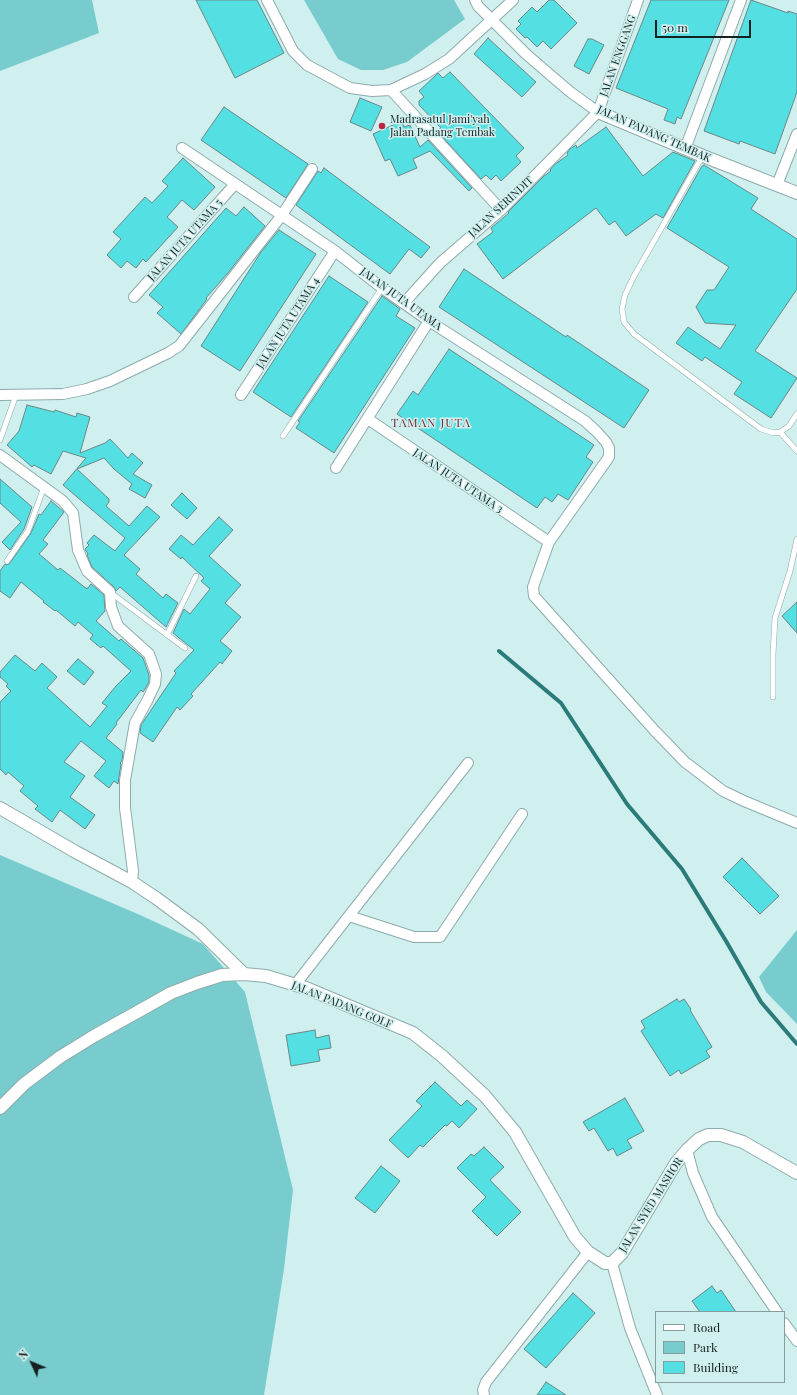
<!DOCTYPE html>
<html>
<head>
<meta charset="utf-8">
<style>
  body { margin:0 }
  #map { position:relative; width:797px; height:1395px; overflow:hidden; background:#d0efef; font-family:"Playfair Display",serif }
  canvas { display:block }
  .legend { position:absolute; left:655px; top:1311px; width:130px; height:72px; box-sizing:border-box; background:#d0efef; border:1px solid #859d9d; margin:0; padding:5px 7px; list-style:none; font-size:12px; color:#152121 }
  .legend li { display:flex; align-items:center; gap:8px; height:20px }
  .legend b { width:20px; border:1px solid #859d9d }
  .north { position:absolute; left:12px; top:1343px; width:40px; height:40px; -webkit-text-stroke:3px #d0efef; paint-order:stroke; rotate:314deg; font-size:11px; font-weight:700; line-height:16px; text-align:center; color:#152121 }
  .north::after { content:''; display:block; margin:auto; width:14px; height:18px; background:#152121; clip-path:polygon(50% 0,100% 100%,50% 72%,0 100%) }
  .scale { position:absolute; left:655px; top:20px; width:96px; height:18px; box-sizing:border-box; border:2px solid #152121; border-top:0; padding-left:5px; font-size:12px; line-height:14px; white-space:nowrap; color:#152121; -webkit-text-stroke:3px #d0efef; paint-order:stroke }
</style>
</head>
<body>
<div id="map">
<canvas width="797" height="1395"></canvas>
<ul class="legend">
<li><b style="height:5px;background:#fff"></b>Road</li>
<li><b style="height:11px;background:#79cccd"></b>Park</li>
<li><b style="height:11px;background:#54e0e2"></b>Building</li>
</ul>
<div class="north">N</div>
<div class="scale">50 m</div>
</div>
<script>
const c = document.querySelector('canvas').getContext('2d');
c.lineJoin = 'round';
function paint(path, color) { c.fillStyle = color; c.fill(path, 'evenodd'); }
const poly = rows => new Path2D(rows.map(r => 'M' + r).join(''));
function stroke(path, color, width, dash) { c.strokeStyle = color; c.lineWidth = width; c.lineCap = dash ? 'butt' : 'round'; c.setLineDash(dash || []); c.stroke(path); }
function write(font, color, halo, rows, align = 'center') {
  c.font = font + ' "Playfair Display",serif'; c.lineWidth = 3; c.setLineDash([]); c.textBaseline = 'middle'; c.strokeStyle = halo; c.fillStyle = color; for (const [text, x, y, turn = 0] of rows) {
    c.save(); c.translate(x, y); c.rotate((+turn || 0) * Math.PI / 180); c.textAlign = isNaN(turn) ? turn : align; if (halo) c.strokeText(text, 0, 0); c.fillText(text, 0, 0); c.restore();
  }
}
paint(poly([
  [0,0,92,0,99,33,0,71],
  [304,0,454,0,465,19,407,62,383,70,361,70,338,59],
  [0,855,140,915,203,944,245,992,293,1190,284,1269,264,1395,0,1395],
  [797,930,797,1024,766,992,759,977]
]), '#79cccd');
stroke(poly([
  [499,651,561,703,627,804,682,869,726,941,761,1002,797,1044]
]), '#2b7b7b', 4);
const building = poly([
  [196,0,257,0,284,53,235,78,196,0],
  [549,0,554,0,577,23,551,49,543,41,537,47,527,37,525,38,516,29,521,24,518,21,532,7,537,12,549,0],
  [651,0,729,0,681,119,677,117,675,124,664,120,668,109,616,88,651,0],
  [751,0,788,13,788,11,797,14,797,92,775,154,740,141,739,144,704,131,751,0],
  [488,38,536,82,522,97,474,54,488,38],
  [588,39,592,39,604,45,589,74,574,66,588,39],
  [450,72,524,148,516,156,521,162,501,181,496,175,491,180,486,175,481,179,437,131,441,128,419,105,419,101,424,97,419,91,436,75,438,73,443,78,450,72],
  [360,98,382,107,371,131,350,122,360,98],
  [224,107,308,164,286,198,201,140,224,107],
  [402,121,404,127,410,125,420,147,428,140,472,188,469,191,430,151,413,159,417,168,398,176,390,159,385,161,373,134,402,121],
  [606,127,643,176,673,152,695,161,663,218,656,214,626,236,615,221,609,225,596,208,503,279,477,244,493,232,491,228,509,213,508,212,544,176,551,171,550,170,554,165,568,155,567,153,570,149,576,145,577,148,606,127],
  [183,158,215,187,194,210,182,200,167,217,178,227,146,262,143,259,136,268,127,261,121,268,107,255,121,239,113,232,145,197,152,203,168,186,162,181,183,158],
  [704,165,758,198,751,209,797,239,797,289,755,351,797,378,771,418,734,394,742,382,705,357,702,361,676,343,688,327,720,349,736,325,705,323,696,307,707,290,714,290,729,267,667,228,702,166,703,166,704,165],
  [324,168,430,247,421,258,409,249,390,274,296,205,318,171,321,173,324,168],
  [244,207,265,226,227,274,206,298,207,299,181,334,157,313,163,307,149,295,226,208,236,216,244,207],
  [279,230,316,254,240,371,201,346,261,252,279,230],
  [464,269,566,337,567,335,649,390,624,428,439,307,464,269],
  [329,276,368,302,291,417,253,392,329,276],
  [382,296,400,309,396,316,415,328,334,453,296,428,300,422,298,421,382,296],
  [449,349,594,445,586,457,593,462,568,500,558,494,552,502,545,497,537,508,397,414,413,391,418,395,449,349],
  [27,405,54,412,55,410,76,417,77,413,90,417,80,453,105,443,110,439,128,458,132,453,143,463,133,474,152,485,145,498,129,489,132,484,114,469,104,458,77,469,109,499,109,502,106,506,129,526,147,506,160,517,124,555,140,569,136,574,163,598,166,594,178,603,166,627,120,587,116,591,114,587,92,567,87,555,88,554,85,549,89,545,87,543,94,535,115,551,125,538,63,485,86,458,63,451,51,474,34,465,32,467,7,445,19,431,27,405],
  [0,479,32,507,24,529,10,550,2,542,21,522,0,503,0,479],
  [182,493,197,508,187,519,171,505,182,493],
  [51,501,64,512,43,540,48,544,39,554,58,570,60,568,87,589,91,584,104,595,105,611,96,621,119,641,121,639,143,658,149,675,149,682,145,689,143,692,141,690,116,723,117,724,106,738,123,752,122,761,120,763,121,764,118,784,114,781,109,788,94,776,106,761,81,741,64,762,85,776,70,797,95,815,85,829,60,810,52,822,35,809,38,806,20,791,24,786,8,772,6,775,0,769,0,702,11,691,6,686,8,684,0,677,0,672,15,655,35,671,42,663,57,677,47,688,90,727,107,706,102,703,116,686,131,671,103,646,101,648,90,639,93,635,78,622,75,626,56,610,55,611,43,602,44,601,21,582,10,598,0,591,0,571,5,564,7,565,10,563,31,533,39,514,41,515,51,501],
  [219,517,233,530,209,556,241,585,225,603,241,617,220,641,232,651,222,664,220,662,191,694,193,696,180,710,177,707,153,742,140,733,141,725,176,673,174,671,194,650,173,633,184,609,190,614,210,589,201,581,204,578,182,557,181,559,169,549,181,535,193,545,219,517],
  [797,602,797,633,782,616,797,602],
  [78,659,94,672,84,685,67,671,78,659],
  [742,858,779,896,760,914,723,877,742,858],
  [677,999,679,1002,684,999,691,1009,690,1010,712,1047,706,1051,710,1057,681,1074,679,1070,670,1076,641,1031,645,1028,641,1021,677,999],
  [315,1030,316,1038,329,1035,331,1048,318,1050,320,1061,291,1066,286,1035,315,1030],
  [435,1082,461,1106,467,1100,477,1109,459,1128,452,1121,447,1126,445,1125,423,1147,420,1145,408,1158,389,1140,422,1106,416,1101,435,1082],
  [625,1098,644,1131,627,1140,632,1148,617,1156,613,1148,608,1151,594,1128,589,1131,583,1122,625,1098],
  [484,1147,504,1167,490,1180,521,1212,497,1236,472,1211,486,1197,457,1168,471,1154,474,1156,484,1147],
  [381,1166,400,1181,375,1213,355,1198,381,1166],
  [712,1286,717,1293,721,1290,736,1312,700,1312,692,1301,712,1286],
  [573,1293,595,1313,546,1368,524,1349,573,1293],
  [546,1382,566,1395,537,1395,546,1382]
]);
paint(building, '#54e0e2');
stroke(building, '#6a8787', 1);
const service = poly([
  [702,157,634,276,625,295,622,309,624,322,634,334,761,429,774,433,780,432,789,426,797,414],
  [780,432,797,451],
  [283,436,382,288],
  [0,440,16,395],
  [7,561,28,531,44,487],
  [111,593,185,648],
  [167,635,196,576],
  [773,697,773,654,775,618,790,571,797,539]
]);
const minor = poly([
  [267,0,293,51,307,65,350,88,372,91,391,90,425,74,449,59,513,0],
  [475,0,478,6,526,54,569,91,598,112],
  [391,90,501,210],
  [182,148,335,251,382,288,429,321,585,421,597,432,606,442,609,448,609,457,549,542,533,587,534,596,655,731,685,762,723,791,744,801,797,823],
  [685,149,741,0],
  [777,185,797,134],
  [134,297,235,184],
  [404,303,440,263,501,210,598,112,638,0],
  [0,395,63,394,87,389,110,381,168,353,179,346,282,215,312,169],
  [241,395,335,251],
  [368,419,549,542],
  [0,455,63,501,73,513,78,550,87,571,110,592,111,607,118,626,149,654,156,674,155,684,148,699,135,723,125,780,125,808,133,871,132,882],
  [336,468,429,321],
  [349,916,414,937,440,937,522,814],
  [295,985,468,763],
  [687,1150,693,1173,712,1217,777,1312],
  [612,1263,630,1328,657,1395],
  [784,1323,797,1341],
  [484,1395,483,1390,486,1382,588,1252]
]);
const tertiary = poly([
  [598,112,703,156,797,193],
  [0,808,74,851,132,882,156,898,198,929,244,974],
  [0,1108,24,1084,60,1057,94,1036,139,1011,171,993,197,983,222,975,244,974,266,976,306,988,413,1033,442,1056,485,1096,515,1132,575,1237,588,1252,605,1263,612,1263,622,1253,676,1163,687,1150,699,1139,708,1135,721,1135,743,1142,797,1173]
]);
stroke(service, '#8eabab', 6);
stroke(minor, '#8eabab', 12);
stroke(tertiary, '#8eabab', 14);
stroke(service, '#fff', 5);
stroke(minor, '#fff', 10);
stroke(tertiary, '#fff', 12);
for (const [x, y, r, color] of [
  [382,126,4,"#b82642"]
]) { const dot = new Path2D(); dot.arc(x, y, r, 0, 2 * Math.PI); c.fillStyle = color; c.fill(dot); stroke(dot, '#d0efef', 1.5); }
write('11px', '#152121', '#d0efef', [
  ["JALAN ENGGANG",618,56,-70],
  ["JALAN PADANG TEMBAK",654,134,24],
  ["JALAN SERINDIT",501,207,-43],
  ["JALAN JUTA UTAMA 5",185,240,-48],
  ["JALAN JUTA UTAMA",401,299,36],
  ["JALAN JUTA UTAMA 4",288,323,-57],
  ["JALAN JUTA UTAMA 3",458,481,34],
  ["JALAN PADANG GOLF",342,1005,22],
  ["JALAN SYED MASHOR",651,1205,-58]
]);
write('11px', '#152121', '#d0efef', [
  ["Madrasatul Jami'yah",390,120],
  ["Jalan Padang Tembak",390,133]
], 'left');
c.letterSpacing = '1px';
write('12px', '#772f37', '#d0efef', [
  ["TAMAN JUTA",431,423]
]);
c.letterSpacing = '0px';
</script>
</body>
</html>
